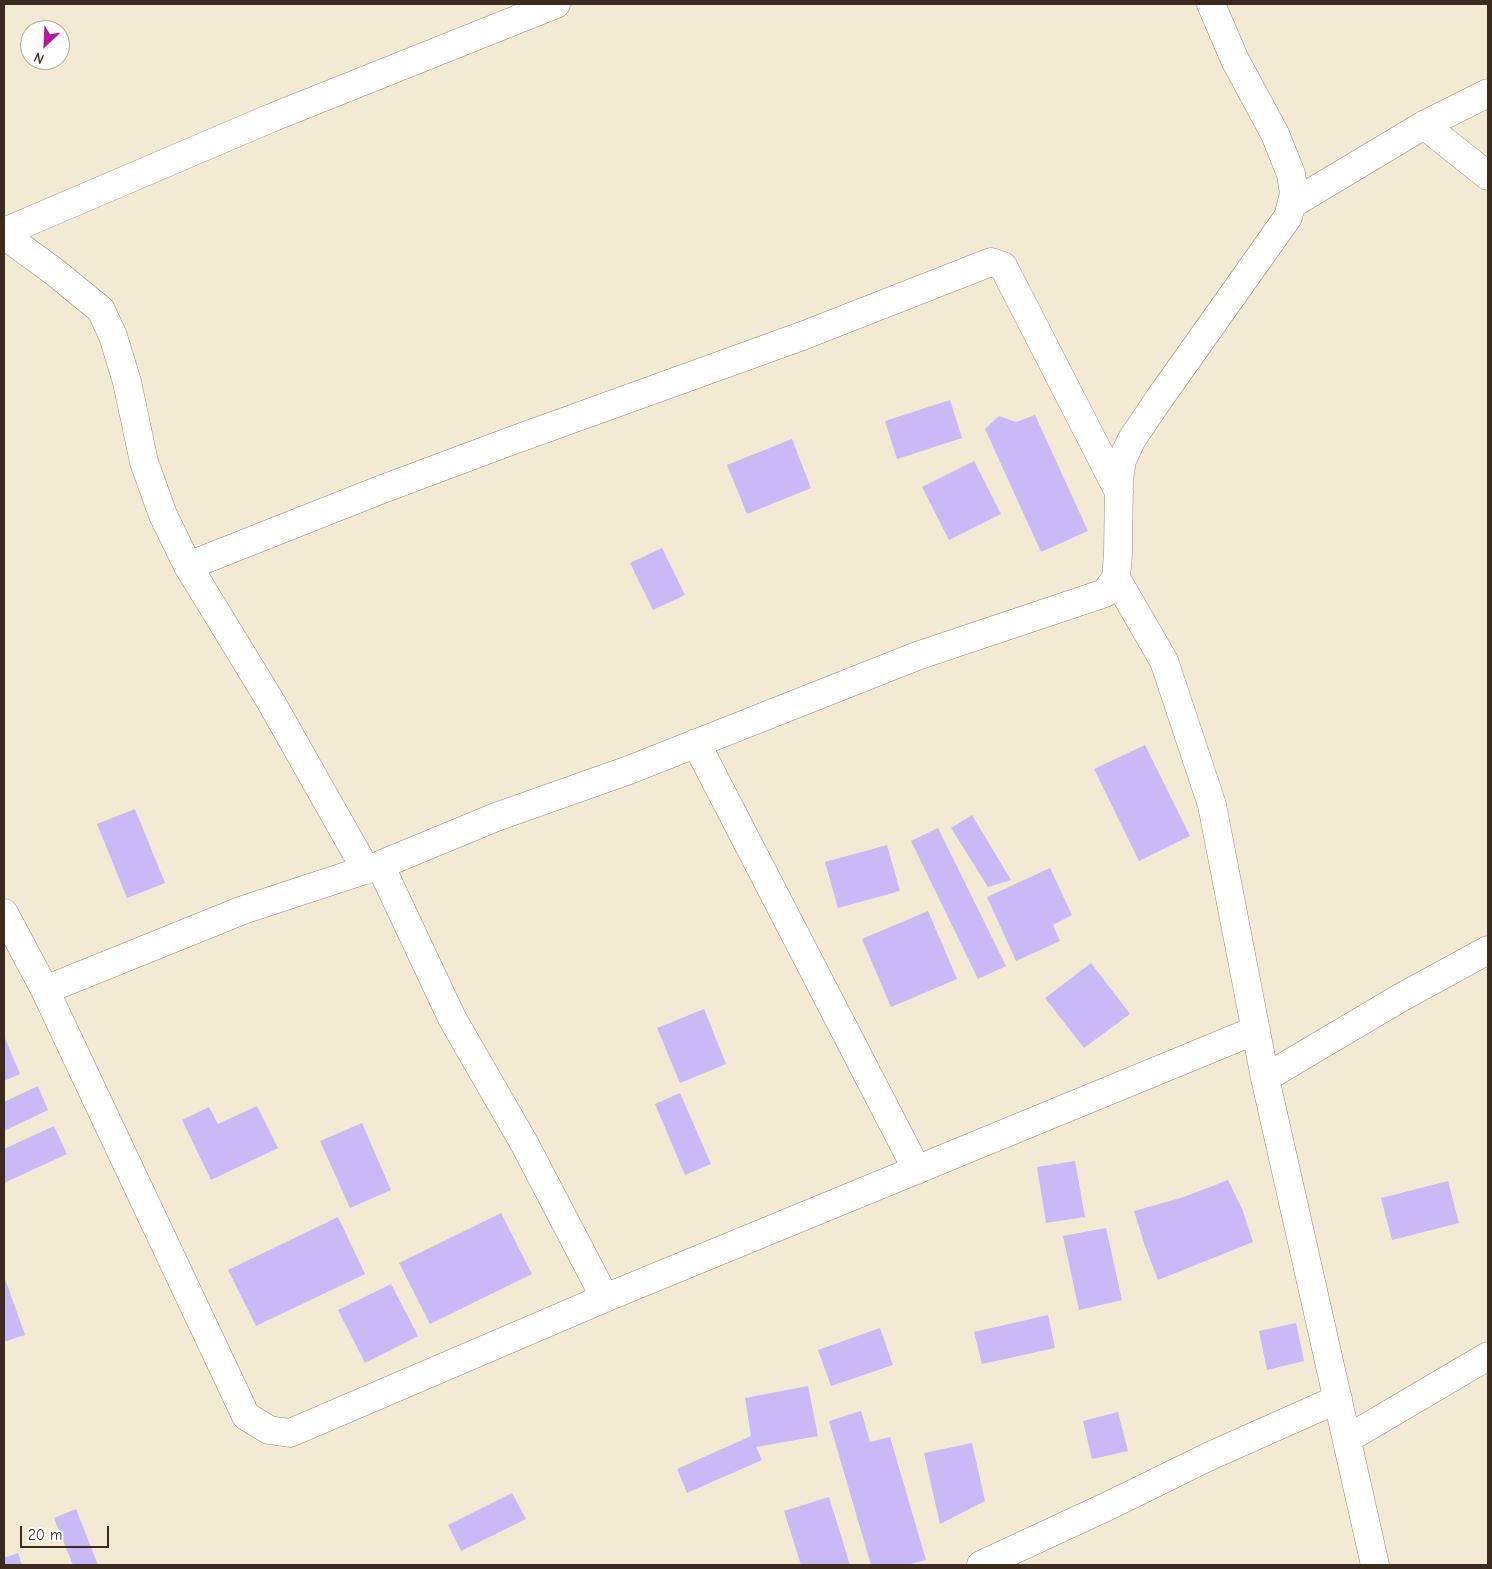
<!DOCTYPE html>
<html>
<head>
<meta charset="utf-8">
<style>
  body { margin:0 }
  #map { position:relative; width:1492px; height:1569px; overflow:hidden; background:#f3ead4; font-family:"Comic Neue",sans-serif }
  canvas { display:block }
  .frame { position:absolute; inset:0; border:5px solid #3b2a1e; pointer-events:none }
  .north { position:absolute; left:20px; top:20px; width:50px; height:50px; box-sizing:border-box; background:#fff; border:1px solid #b1aaa5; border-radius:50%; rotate:205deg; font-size:14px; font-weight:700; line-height:20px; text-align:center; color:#3b2a1e }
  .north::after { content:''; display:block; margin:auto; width:18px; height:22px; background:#b5179e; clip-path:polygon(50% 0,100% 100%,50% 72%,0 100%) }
  .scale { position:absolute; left:20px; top:1526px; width:89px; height:22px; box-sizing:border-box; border:2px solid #3b2a1e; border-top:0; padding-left:6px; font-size:15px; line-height:18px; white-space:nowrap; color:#3b2a1e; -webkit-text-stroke:4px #fff; paint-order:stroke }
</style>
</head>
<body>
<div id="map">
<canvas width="1492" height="1569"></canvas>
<div class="frame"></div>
<div class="north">N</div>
<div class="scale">20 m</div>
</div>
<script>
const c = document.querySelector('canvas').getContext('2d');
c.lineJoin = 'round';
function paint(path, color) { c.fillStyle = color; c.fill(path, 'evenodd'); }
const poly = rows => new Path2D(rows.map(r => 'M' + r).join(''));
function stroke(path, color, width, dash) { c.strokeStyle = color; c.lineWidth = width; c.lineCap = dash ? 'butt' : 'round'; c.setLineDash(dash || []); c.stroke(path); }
paint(poly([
  [950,400,962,438,897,459,885,421],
  [1035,415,1088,531,1041,552,985,429,999,416,1016,422],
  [792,439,811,488,747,514,727,465],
  [974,461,1001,514,949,540,922,487],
  [662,548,685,595,653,610,630,563],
  [1145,745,1190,836,1139,861,1094,769],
  [135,809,165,883,127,898,97,824],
  [972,815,1011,880,988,887,951,828],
  [938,828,1006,966,978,979,911,841],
  [887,845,900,891,838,908,825,862],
  [1050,868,1072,915,1053,925,1060,941,1016,961,987,897],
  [928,911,957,979,891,1007,862,939],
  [1091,963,1130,1014,1084,1048,1045,998],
  [704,1009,726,1064,680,1083,657,1028],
  [4,1036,20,1074,4,1081],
  [38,1086,48,1110,4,1131,4,1102],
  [680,1093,711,1164,685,1175,655,1104],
  [257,1106,278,1148,211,1180,182,1120,209,1107,218,1124],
  [362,1123,391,1190,350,1208,320,1141],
  [54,1126,67,1154,4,1183,4,1149],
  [1075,1161,1085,1217,1046,1223,1037,1167],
  [1228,1180,1243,1211,1253,1242,1158,1280,1145,1246,1134,1211,1184,1197],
  [1448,1181,1459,1223,1392,1240,1381,1198],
  [501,1213,532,1274,430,1324,399,1263],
  [338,1217,365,1274,256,1326,228,1270],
  [1106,1228,1122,1300,1079,1310,1063,1236],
  [4,1276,25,1335,4,1342],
  [391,1284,418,1336,365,1363,338,1310],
  [1048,1315,1055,1348,982,1364,974,1332],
  [1296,1323,1304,1361,1267,1370,1259,1331],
  [880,1328,893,1365,831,1386,818,1350],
  [808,1386,818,1436,756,1447,762,1460,687,1493,677,1469,751,1436,745,1398],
  [861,1411,870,1442,890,1437,926,1560,907,1565,871,1565,829,1421],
  [1118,1412,1128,1451,1092,1459,1083,1421],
  [972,1443,985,1501,940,1524,924,1453],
  [512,1493,526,1519,461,1551,448,1525],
  [829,1497,850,1565,801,1565,784,1511],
  [76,1509,98,1565,73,1565,54,1518],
  [18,1553,22,1565,4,1565,4,1558]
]), '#c9b9f6');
const minor = poly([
  [1424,125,1488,176],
  [1292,204,1424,125,1488,93],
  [4,232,271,118,556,4],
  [4,235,56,273,101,310,113,336,127,382,144,462,163,515,188,566,271,702,366,870],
  [188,566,380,490,511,441,802,336,991,262,1003,266,1119,492],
  [1116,578,1164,661,1212,805,1265,1078,1375,1565],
  [696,743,917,1170],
  [380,865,452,1018,524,1143,605,1298],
  [4,913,45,990,246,1416,269,1430,290,1433,605,1298,1256,1030],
  [45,990,243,910,380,865,496,817,629,770,917,656,1105,593,1116,578,1118,554,1119,479,1122,460,1132,439,1159,399,1288,217,1294,194,1291,174,1275,134,1235,60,1211,4],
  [1265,1078,1400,998,1488,950],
  [1347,1439,1488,1356],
  [981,1565,1108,1506,1210,1456,1338,1399]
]);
stroke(minor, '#978a79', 29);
stroke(minor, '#fff', 28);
</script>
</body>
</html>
